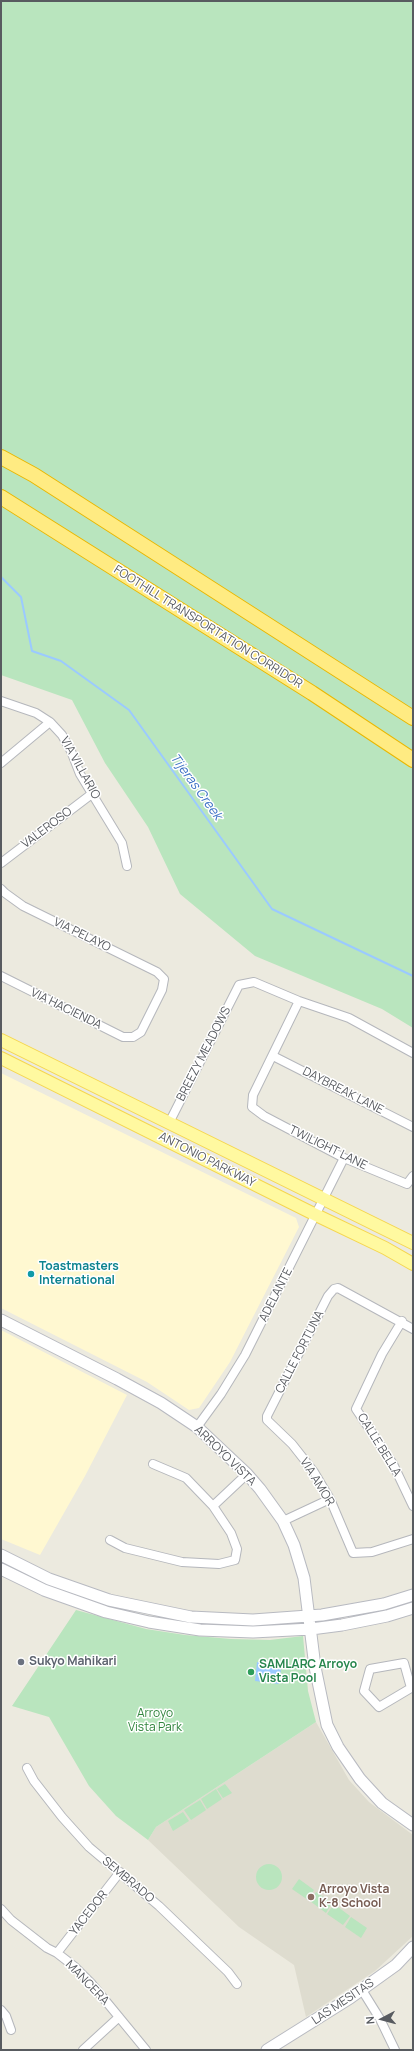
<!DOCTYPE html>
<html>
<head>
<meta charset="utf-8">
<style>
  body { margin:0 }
  #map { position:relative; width:414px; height:2051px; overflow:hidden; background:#eceadf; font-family:Manrope,sans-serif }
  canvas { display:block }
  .frame { position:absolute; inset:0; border:2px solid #585b60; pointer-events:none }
  .north { position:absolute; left:362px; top:1999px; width:40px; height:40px; -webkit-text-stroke:3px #fff; paint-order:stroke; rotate:264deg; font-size:11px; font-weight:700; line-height:16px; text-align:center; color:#585b60 }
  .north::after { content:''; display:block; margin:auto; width:14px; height:18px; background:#585b60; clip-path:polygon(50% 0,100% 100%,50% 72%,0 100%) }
</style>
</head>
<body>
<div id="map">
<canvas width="414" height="2051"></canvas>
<div class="frame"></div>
<div class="north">N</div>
</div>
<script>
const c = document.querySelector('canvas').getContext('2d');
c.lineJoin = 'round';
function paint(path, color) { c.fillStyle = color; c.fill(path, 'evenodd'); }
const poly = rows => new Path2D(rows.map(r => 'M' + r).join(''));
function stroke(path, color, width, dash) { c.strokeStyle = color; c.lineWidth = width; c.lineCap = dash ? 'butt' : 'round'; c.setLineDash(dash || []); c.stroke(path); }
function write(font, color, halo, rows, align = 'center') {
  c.font = font + ' Manrope,sans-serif'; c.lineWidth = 3; c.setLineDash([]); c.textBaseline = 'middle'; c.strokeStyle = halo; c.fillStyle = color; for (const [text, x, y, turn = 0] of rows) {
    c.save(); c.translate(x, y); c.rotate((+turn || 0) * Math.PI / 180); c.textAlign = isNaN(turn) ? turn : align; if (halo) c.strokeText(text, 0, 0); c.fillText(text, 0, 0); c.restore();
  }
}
paint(poly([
  [1,1073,296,1218,299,1227,230,1362,199,1408,189,1410,147,1382,1,1308],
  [1,1330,127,1395,85,1476,40,1555,1,1539]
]), '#fff8d1');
paint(poly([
  [316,1722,349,1780,369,1802,413,1835,413,1936,375,1971,306,2017,294,1965,239,1927,148,1840,156,1827]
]), '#dedccf');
paint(poly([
  [1,1,413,1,413,1028,382,1009,255,956,180,894,148,827,105,763,72,700,1,675],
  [76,1610,146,1629,185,1635,231,1639,270,1640,303,1636,308,1691,316,1722,156,1827,148,1840,116,1816,89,1786,49,1717,12,1706],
  [225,1784,232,1793,223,1798,217,1789],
  [216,1789,222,1799,207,1809,201,1799],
  [200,1800,206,1810,191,1820,184,1810],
  [183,1812,189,1821,173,1831,168,1821],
  '256 1877a13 13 0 1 1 26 0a13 13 0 1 1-26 0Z',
  [299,1879,314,1890,308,1900,292,1889],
  [316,1892,332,1903,326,1913,310,1901],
  [334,1904,350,1916,343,1925,327,1914],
  [351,1917,367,1928,361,1938,345,1927]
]), '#b9e5be');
paint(poly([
  [257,1662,266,1663,266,1667,281,1669,279,1684,255,1681]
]), '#9bcaff');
stroke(poly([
  [1,577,21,597,32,651,61,661,129,710,272,909,413,976]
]), '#9bcaff', 2);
const street = poly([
  [1,701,36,713,50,722,62,735,71,751,80,774,122,843,127,866],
  [1,763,50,722],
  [1,863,93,793],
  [1,889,5,893,23,906,157,972,164,979,162,990,141,1032,133,1037,123,1037,1,976],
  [299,1001,253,1095,252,1107,264,1116,344,1158,407,1184,413,1176],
  [273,1056,413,1127],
  [169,1123,239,985,254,982,299,1001,349,1018,413,1053],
  [402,1321,382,1354,356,1409,393,1464,413,1506],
  [413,1329,338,1288,334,1289,328,1296,267,1416,267,1420,292,1444,314,1472,330,1499,353,1553,372,1552,413,1539],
  [197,1427,221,1394,245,1355,344,1158],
  [213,1506,247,1474],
  [283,1521,330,1499],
  [110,1540,125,1548,182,1562,219,1564,235,1560,237,1549,231,1533,213,1506,186,1478,153,1464],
  [404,1663,411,1688,379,1707,364,1691,370,1669,404,1663],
  [27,1768,34,1781,62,1817,89,1847,159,1906,228,1972,237,1984],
  [1,1909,11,1920,47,1948,57,1953,75,1967,91,1983,146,2050],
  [57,1953,120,1872],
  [362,1990,380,2019,395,2050],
  [1,2010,6,2016,11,2030],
  [83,2050,119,2017]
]);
const secondary = poly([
  [1,1320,117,1379,161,1403,197,1427,247,1474,260,1489,283,1521,294,1545,304,1578,315,1667,327,1725,338,1747,360,1779,382,1803,413,1825],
  [1,1555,49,1579,109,1600,191,1617,253,1620,322,1615,384,1604,413,1595],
  [1,1569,44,1590,106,1612,149,1622,200,1630,253,1632,311,1629,342,1625,387,1616,413,1608],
  [267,2050,350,1998,396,1965,413,1947]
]);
const primary = poly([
  [1,1040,413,1243],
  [1,1058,316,1215,385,1248,413,1264]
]);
const highway = poly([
  [1,457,34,475,413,718],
  [1,497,312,693,413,760]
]);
stroke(street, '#b5b7bc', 10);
stroke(secondary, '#b8bac1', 13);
stroke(primary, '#f5d64f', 14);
stroke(highway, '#eab700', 16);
stroke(street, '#fff', 8);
stroke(secondary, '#fff', 11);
stroke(primary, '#fff9a0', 12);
stroke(highway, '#ffeb82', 14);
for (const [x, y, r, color] of [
  [31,1274,4,"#0f9aa8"],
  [21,1662,4,"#6b7280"],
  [251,1672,4,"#2e9e5b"],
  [311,1897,4,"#8d6e63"]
]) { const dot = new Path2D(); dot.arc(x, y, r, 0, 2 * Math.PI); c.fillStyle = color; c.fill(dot); stroke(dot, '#fff', 1.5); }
write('12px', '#585b60', '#fff', [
  ["FOOTHILL TRANSPORTATION CORRIDOR",208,627,32],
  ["VIA VILLARIO",80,768,61],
  ["VALEROSO",47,828,-37],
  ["VIA PELAYO",82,935,26],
  ["VIA HACIENDA",66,1009,26],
  ["BREEZY MEADOWS",204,1054,-63],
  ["DAYBREAK LANE",343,1091,27],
  ["TWILIGHT LANE",328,1148,26],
  ["ANTONIO PARKWAY",207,1160,27],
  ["ADELANTE",276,1295,-63],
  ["CALLE FORTUNA",300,1352,-63],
  ["CALLE BELLA",379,1445,58],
  ["ARROYO VISTA",225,1456,44],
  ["VIA AMOR",317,1482,58],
  ["SEMBRADO",128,1880,40],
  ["YACEDOR",89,1913,-52],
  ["MANCERA",87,1983,46],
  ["LAS MESITAS",343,2002,-34]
]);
write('bold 12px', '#0d838f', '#fff', [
  ["Toastmasters",39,1267],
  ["International",39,1281]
], 'left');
write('bold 12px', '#5b616d', '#fff', [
  ["Sukyo Mahikari",29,1662]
], 'left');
write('bold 12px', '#27864d', '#fff', [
  ["SAMLARC Arroyo",259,1665],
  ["Vista Pool",259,1679]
], 'left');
write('12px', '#32853e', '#fff', [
  ["Arroyo",155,1714],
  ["Vista Park",155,1728]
]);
write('bold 12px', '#785e54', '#fff', [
  ["Arroyo Vista",319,1890],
  ["K-8 School",319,1904]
], 'left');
write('italic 13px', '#3c71c5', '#fff', [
  ["Tijeras Creek",196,787,54]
]);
</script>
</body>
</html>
